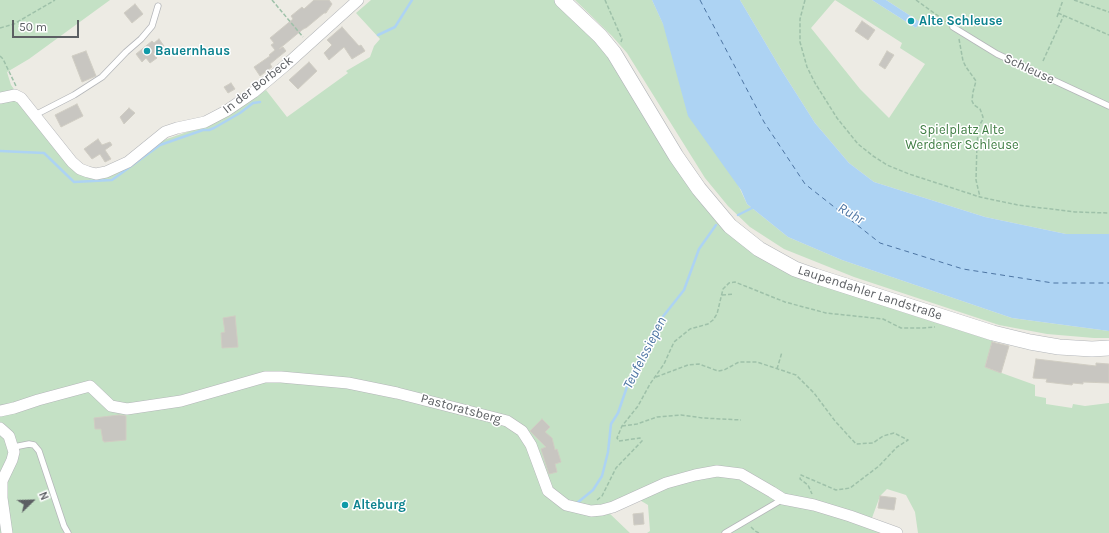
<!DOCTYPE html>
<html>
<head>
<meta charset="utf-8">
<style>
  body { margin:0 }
  #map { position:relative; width:1109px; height:533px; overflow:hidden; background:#edebe4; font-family:Karla,sans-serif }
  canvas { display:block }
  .north { position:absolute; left:12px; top:481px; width:40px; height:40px; -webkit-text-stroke:3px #fff; paint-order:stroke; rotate:67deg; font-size:11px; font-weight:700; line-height:16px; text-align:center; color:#5c5f63 }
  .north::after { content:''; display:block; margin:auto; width:14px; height:18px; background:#5c5f63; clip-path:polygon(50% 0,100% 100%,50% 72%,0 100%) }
  .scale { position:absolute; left:12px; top:20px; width:67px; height:18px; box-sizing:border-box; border:2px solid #5c5f63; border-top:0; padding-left:5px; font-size:12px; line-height:14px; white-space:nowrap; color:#5c5f63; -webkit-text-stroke:3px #fff; paint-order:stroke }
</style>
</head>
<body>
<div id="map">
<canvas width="1109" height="533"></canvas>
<div class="north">N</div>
<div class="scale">50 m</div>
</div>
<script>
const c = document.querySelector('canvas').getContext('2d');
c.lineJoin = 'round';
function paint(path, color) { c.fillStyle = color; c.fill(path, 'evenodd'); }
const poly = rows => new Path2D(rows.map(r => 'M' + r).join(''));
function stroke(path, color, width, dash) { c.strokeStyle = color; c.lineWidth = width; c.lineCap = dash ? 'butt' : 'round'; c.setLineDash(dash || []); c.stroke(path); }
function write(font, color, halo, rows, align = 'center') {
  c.font = font + ' Karla,sans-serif'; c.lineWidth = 3; c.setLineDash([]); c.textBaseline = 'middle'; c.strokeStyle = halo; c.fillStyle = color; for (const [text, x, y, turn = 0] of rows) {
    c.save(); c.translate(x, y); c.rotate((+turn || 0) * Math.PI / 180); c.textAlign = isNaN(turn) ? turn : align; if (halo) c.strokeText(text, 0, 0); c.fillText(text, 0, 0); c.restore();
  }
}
paint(poly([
  [0,0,110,0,29,59,7,72,11,85,36,120,66,159,108,176,117,173,131,164,164,140,213,123,245,105,266,90,287,117,348,73,346,71,370,57,374,46,380,39,356,13,371,0,555,0,595,38,734,236,896,310,993,341,985,367,1035,385,1035,396,1046,398,1046,404,1072,408,1073,404,1085,406,1109,403,1109,533,918,533,915,512,906,495,887,489,880,496,869,526,888,533,647,533,650,531,648,505,633,496,608,512,630,533,0,533],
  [575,0,652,0,747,204,788,237,842,260,1012,318,1109,331,1109,338,1094,338,1047,334,999,325,854,277,784,249,750,227,728,206,705,178,627,53,612,36],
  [740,0,872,0,916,28,920,22,886,0,1109,0,1109,234,1066,234,985,217,874,182,849,163,815,123,782,71],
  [835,0,902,43,900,48,925,64,889,118,860,89,811,28]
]), '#c4e1c5');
paint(poly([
  [652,0,740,0,782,71,815,123,849,163,874,182,985,217,1066,234,1109,234,1109,331,1012,318,842,260,788,237,747,204,741,190,688,116,663,24],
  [872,0,886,0,920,22,916,28]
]), '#add3f3');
stroke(poly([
  [378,35,395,27,412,0],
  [0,151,44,153,74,182,112,180,160,145,203,130,209,130,214,128,240,113,253,103,260,102],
  [738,215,754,207],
  [577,503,593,490,602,476,608,452,611,424,618,413,630,378,645,360,661,319,684,290,699,249,716,225]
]), '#add3f3', 2.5);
stroke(poly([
  [700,0,764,122,805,184,880,243,963,269,1053,283,1109,283]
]), '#4d75a3', 1, [5, 4]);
const building = poly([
  [314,0,329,0,332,4,326,13,324,13,306,28,305,28,302,30,279,49,283,47,286,51,270,64,272,67,260,76,254,67,270,56,269,55,275,50,271,45,274,43,270,38,293,19,291,16,302,7,304,9,314,0],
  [135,4,143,14,132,23,124,13,135,4],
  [862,21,875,30,868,40,855,31,862,21],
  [342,27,359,46,361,45,365,51,352,59,344,47,329,60,324,53,332,45,327,40,342,27],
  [159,39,164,46,153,54,157,58,150,63,146,58,142,62,136,54,152,41,154,43,159,39],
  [86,51,96,76,82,82,72,56,86,51],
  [887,51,894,55,885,69,879,65,887,51],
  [309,62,317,71,298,89,289,80,309,62],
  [231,83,235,89,228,93,224,87,231,83],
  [77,104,83,116,61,127,55,115,77,104],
  [129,108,135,113,124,124,120,117,129,108],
  [98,139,102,145,110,142,112,145,105,150,111,159,105,162,100,154,92,159,84,149,98,139],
  [235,316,238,347,222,348,221,333,225,332,223,318,235,316],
  [992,342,1009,346,1001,373,985,367,992,342],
  [1036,359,1096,366,1096,363,1109,364,1109,383,1083,382,1083,384,1073,383,1072,385,1046,382,1047,379,1033,378,1036,359],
  [119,415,126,416,126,440,104,442,104,441,103,441,101,429,95,429,94,418,119,415],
  [542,419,550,427,545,432,552,438,555,450,557,449,561,462,555,464,557,472,549,474,541,449,546,447,530,431,542,419],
  [880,496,896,498,894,510,878,508,880,496],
  [643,513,644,524,634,525,633,514,643,513]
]);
paint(building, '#c8c6c1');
stroke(building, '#d0cdc3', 1);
const lane = poly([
  [953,27,997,54,1109,106],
  [35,115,74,95,102,77,126,52,141,39,152,26,158,6],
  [14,447,29,444,34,445,39,451,64,526,68,533],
  [725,533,783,499]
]);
const street = poly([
  [0,98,15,95,21,98,72,162,80,169,88,172,96,174,106,172,128,162,165,132,177,128,205,122,226,111,254,92,286,65,358,0],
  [0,411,14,408,38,400,90,386,111,406,127,409,181,401,265,377,281,377,348,383,397,393,507,421,522,431,531,445,548,491,566,505,591,511,602,510,613,507,666,483,695,475,717,471,741,474,772,492,783,499,814,505,850,516,897,533],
  [0,428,9,436,14,452,12,460,2,481,2,498,7,533]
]);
const secondary = poly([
  [562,0,600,36,614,53,676,156,699,189,730,226,759,249,795,269,815,276,993,333,1030,342,1059,347,1092,349,1109,348]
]);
stroke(lane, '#b4b6b9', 7);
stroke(street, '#b4b6b9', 12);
stroke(secondary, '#b3b6ba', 16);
stroke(poly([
  [272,0,303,37],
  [605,0,622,39,621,42],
  [805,0,800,19,800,42,807,67,815,83,837,118,858,144,873,156,887,165,909,174,980,197,1018,205,1075,212,1109,213],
  [916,0,948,23],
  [1074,0,1109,12],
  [1058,13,1109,35],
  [1057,17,1063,0],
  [0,28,14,24,55,0],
  [959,39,963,61,966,67,976,81,973,92,972,101,974,105,980,109,983,117,982,121,979,126,977,143,976,180,980,197],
  [0,56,3,59,16,86],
  [1043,61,1064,15],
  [722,295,734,294],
  [777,369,782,352],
  [656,377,688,365,699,364,718,371,724,370,739,362,757,362,796,375,814,393,835,421,856,444,873,443,883,436,894,433,908,440,897,447,879,466,850,488,836,490,801,475,800,479,808,485,812,494],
  [622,426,637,424,657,417,681,415,703,418,741,420],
  [597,500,602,496,616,468,642,441,640,438,619,441,617,438,622,426,638,406,650,384,664,364,674,342,690,329,708,324,713,320,717,314,723,289,729,283,735,282,785,302,826,313,883,319,901,328,923,328,935,327],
  [751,527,755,531,759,533]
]), '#9ec1a9', 1.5, [4, 2]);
stroke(lane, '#fff', 5.5);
stroke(street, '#fff', 11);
stroke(secondary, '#fff', 15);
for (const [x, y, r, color] of [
  [911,21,4,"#0f9aa8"],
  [147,51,4,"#0f9aa8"],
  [345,505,4,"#0f9aa8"]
]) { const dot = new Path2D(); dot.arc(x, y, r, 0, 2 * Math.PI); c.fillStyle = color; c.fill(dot); stroke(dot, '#fff', 1.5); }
write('bold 13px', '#0d838f', '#fff', [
  ["Alte Schleuse",919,21],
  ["Bauernhaus",155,51],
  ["Alteburg",353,505]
], 'left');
write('13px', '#5c5f63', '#fff', [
  ["Schleuse",1029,69,25],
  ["In der Borbeck",258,85,-38],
  ["Laupendahler Landstraße",870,293,18],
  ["Pastoratsberg",461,409,15]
]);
write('13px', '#407e44', '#fff', [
  ["Spielplatz Alte",962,130],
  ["Werdener Schleuse",962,145]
]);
write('italic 14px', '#4d75a3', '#fff', [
  ["Ruhr",851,214,31],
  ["Teufelssiepen",645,353,-63]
]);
</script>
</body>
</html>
